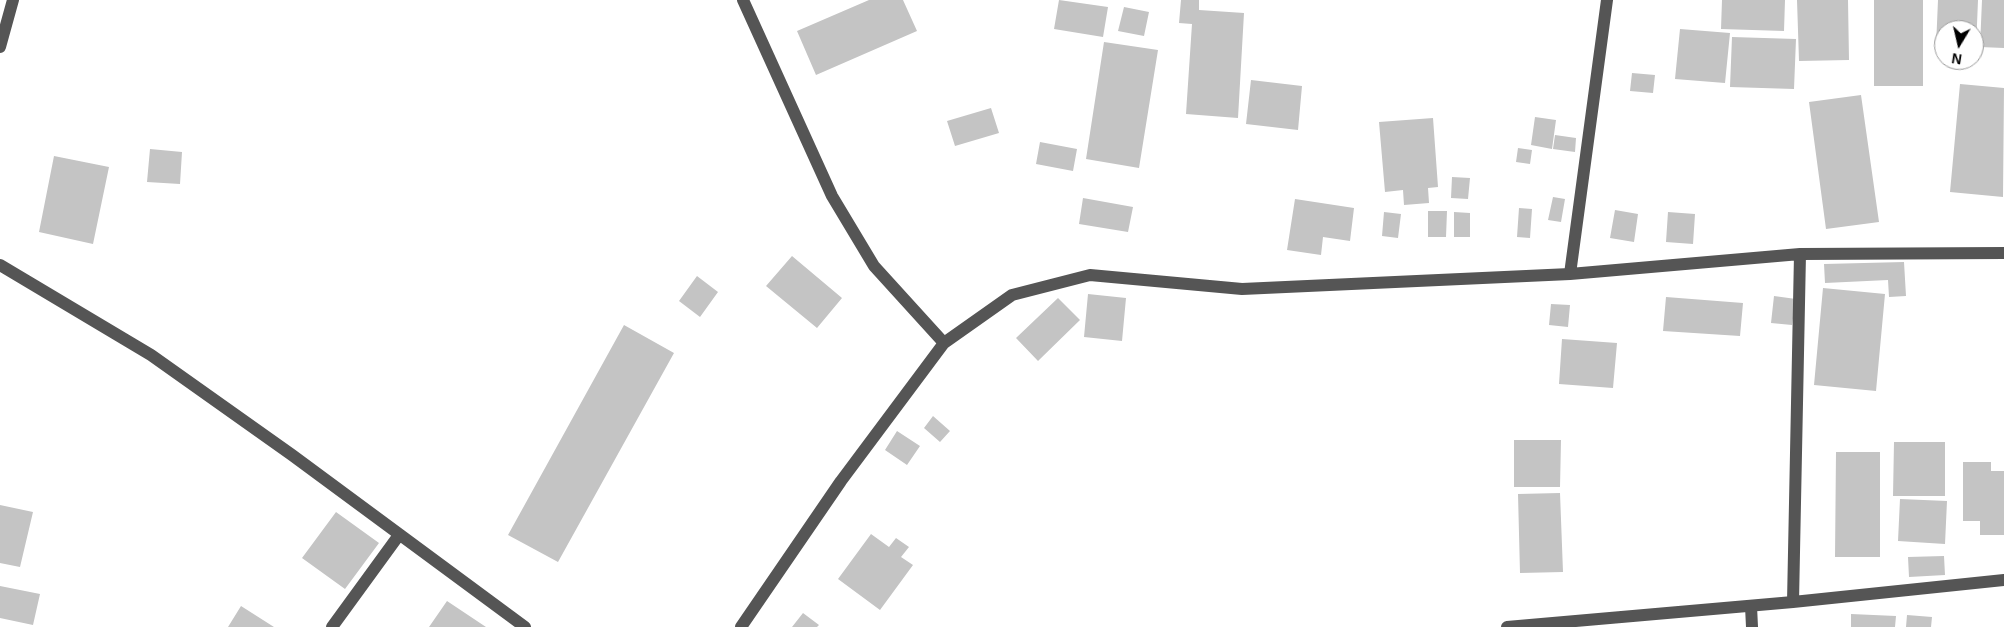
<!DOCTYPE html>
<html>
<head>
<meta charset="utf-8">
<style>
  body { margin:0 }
  #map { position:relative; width:2004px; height:627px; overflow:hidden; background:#fff; font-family:Helvetica,sans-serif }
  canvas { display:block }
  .north { position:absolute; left:1934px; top:20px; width:50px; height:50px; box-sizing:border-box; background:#fff; border:1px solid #999; border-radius:50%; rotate:189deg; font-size:14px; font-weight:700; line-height:20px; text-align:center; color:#000 }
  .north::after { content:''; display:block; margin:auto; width:18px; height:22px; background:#000; clip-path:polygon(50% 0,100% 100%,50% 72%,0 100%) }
</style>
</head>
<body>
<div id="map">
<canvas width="2004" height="627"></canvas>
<div class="north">N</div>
</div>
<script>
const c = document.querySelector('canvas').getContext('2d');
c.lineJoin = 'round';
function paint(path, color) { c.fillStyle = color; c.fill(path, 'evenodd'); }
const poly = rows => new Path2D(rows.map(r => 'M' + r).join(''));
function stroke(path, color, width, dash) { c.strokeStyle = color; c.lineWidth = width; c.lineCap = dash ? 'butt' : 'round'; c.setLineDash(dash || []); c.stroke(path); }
paint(poly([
  [869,0,903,0,917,31,816,75,797,31],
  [1059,0,1108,7,1103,37,1054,29],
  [1181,0,1199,0,1199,10,1244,13,1238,118,1186,114,1192,24,1179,23],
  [1722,0,1785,0,1784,31,1721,29],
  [1797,0,1848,0,1849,60,1799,61],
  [1874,0,1923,0,1923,86,1874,86],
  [1938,0,1978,0,1976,49,1974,48,1974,30,1944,30,1944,47,1936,47],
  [1982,0,2004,0,2004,48,1980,47],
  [1124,7,1149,12,1144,36,1118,31],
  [1680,29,1730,33,1725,83,1675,79],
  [1732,37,1796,39,1794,89,1730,87],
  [1104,42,1158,50,1139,168,1086,159],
  [1632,73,1655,75,1653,93,1630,91],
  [1251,80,1302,86,1298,130,1246,124],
  [1960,84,2004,88,2003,197,1950,192],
  [1861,95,1879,222,1826,229,1809,102],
  [991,108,999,133,955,146,947,121],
  [1535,117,1556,120,1552,149,1531,145],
  [1433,118,1438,187,1428,188,1429,203,1404,205,1403,190,1385,192,1379,122],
  [1555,135,1576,138,1575,152,1553,149],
  [1040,142,1077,149,1073,171,1036,164],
  [1518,148,1532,150,1530,164,1516,162],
  [150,149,182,152,180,184,147,182],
  [54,156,109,167,93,244,39,232],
  [1452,177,1470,178,1468,199,1451,198],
  [1553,197,1565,199,1561,222,1548,220],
  [1083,198,1133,207,1128,232,1079,224],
  [1295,199,1354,208,1350,241,1323,237,1321,255,1287,250],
  [1519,208,1532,209,1530,238,1517,237],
  [1615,210,1638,214,1634,242,1610,238],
  [1428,211,1447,211,1446,237,1428,237],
  [1384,212,1401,214,1398,238,1382,236],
  [1454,212,1470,213,1470,237,1454,237],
  [1668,212,1695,214,1693,244,1666,242],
  [792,256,842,298,817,328,766,286],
  [1904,262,1906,296,1889,297,1888,280,1825,283,1824,264],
  [697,276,718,292,700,317,679,301],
  [1823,288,1885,294,1876,391,1814,385],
  [1088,294,1126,298,1122,341,1084,337],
  [1774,296,1796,299,1792,325,1771,323],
  [1666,297,1743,303,1740,336,1663,331],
  [1058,298,1080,320,1038,361,1016,338],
  [1551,304,1570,305,1568,327,1549,325],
  [624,325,674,353,558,562,508,535],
  [1562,339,1617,343,1613,388,1559,384],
  [933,416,950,431,940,442,924,428],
  [897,431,920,446,907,465,885,450],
  [1514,440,1561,440,1560,487,1514,487],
  [1894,442,1945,442,1945,496,1893,496],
  [1836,452,1880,452,1880,557,1835,557],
  [1963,462,1991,462,1991,471,2004,471,2004,535,1980,535,1980,521,1963,521],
  [1560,493,1563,572,1520,573,1518,494],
  [1900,499,1947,501,1945,544,1898,541],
  [0,505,33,512,20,567,0,563],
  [336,512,379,543,345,589,302,558],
  [871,534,889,547,896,538,909,547,901,557,913,565,880,610,838,579],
  [1944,556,1945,575,1909,577,1908,557],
  [0,586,40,594,33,625,0,618],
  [447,601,486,627,429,627],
  [241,606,274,627,228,627],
  [803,613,819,625,817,627,792,627],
  [1851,614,1896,616,1895,627,1851,627],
  [1907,615,1932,617,1931,627,1906,627]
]), '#c4c4c4');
stroke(poly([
  [743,0,832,196,874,266,944,343],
  [0,47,13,0],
  [0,265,151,355,292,455,525,627],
  [1570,274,1607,0],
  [1793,602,1800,254],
  [1751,606,1752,627],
  [332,627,399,535],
  [741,627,841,481,944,343,1012,295,1090,275,1242,289,1570,274,1800,254,2004,253],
  [1507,627,1793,602,2004,580]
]), '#555', 12);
</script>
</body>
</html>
